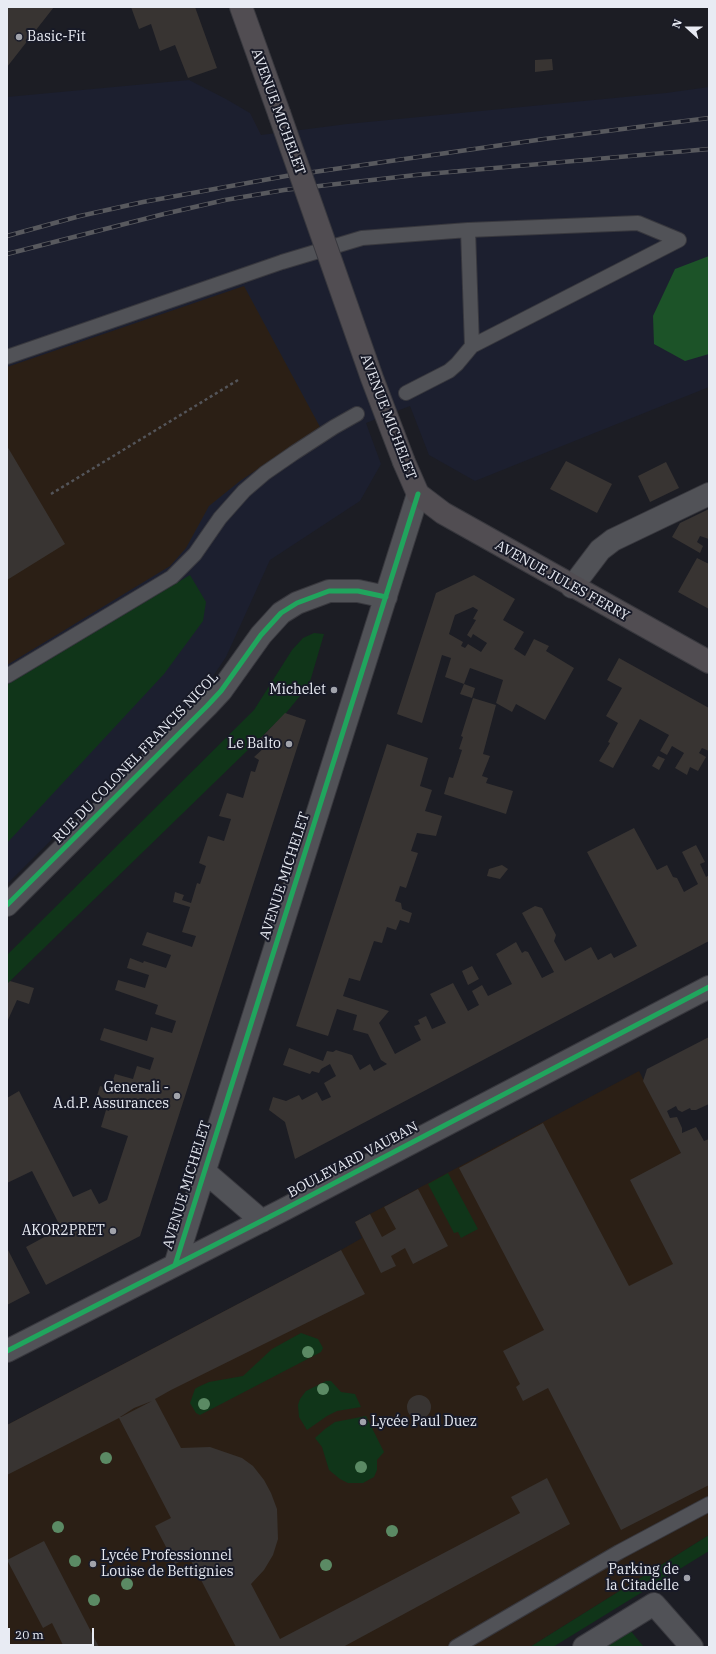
<!DOCTYPE html>
<html>
<head>
<meta charset="utf-8">
<style>
  body { margin:0 }
  #map { position:relative; width:716px; height:1654px; overflow:hidden; background:#1c1d24; font-family:"IBM Plex Serif",serif }
  canvas { display:block }
  .frame { position:absolute; inset:0; border:8px solid #e8ebf3; pointer-events:none }
  .north { position:absolute; left:668px; top:8px; width:40px; height:40px; -webkit-text-stroke:3px #181a27; paint-order:stroke; rotate:291deg; font-size:11px; font-weight:700; line-height:16px; text-align:center; color:#e8ebf3 }
  .north::after { content:''; display:block; margin:auto; width:14px; height:18px; background:#e8ebf3; clip-path:polygon(50% 0,100% 100%,50% 72%,0 100%) }
  .scale { position:absolute; left:8px; top:1628px; width:86px; height:18px; box-sizing:border-box; border:2px solid #e8ebf3; border-top:0; padding-left:5px; font-size:12px; line-height:14px; white-space:nowrap; color:#e8ebf3; -webkit-text-stroke:3px #181a27; paint-order:stroke }
</style>
</head>
<body>
<div id="map">
<canvas width="716" height="1654"></canvas>
<div class="frame"></div>
<div class="north">N</div>
<div class="scale">20 m</div>
</div>
<script>
const c = document.querySelector('canvas').getContext('2d');
c.lineJoin = 'round';
function paint(path, color) { c.fillStyle = color; c.fill(path, 'evenodd'); }
const poly = rows => new Path2D(rows.map(r => 'M' + r).join(''));
function stroke(path, color, width, dash) { c.strokeStyle = color; c.lineWidth = width; c.lineCap = dash ? 'butt' : 'round'; c.setLineDash(dash || []); c.stroke(path); }
function write(font, color, halo, rows, align = 'center') {
  c.font = font + ' "IBM Plex Serif",serif'; c.lineWidth = 4; c.setLineDash([]); c.textBaseline = 'middle'; c.strokeStyle = halo; c.fillStyle = color; for (const [text, x, y, turn = 0] of rows) {
    c.save(); c.translate(x, y); c.rotate((+turn || 0) * Math.PI / 180); c.textAlign = isNaN(turn) ? turn : align; if (halo) c.strokeText(text, 0, 0); c.fillText(text, 0, 0); c.restore();
  }
}
paint(poly([
  [189,80,226,99,250,113,261,135,347,124,666,93,709,87,709,387,475,481,429,455,410,406,366,423,381,464,360,501,270,560,226,657,207,685,7,884,7,97]
]), '#1c1f2f');
paint(poly([
  [244,286,320,427,240,481,209,506,186,548,170,566,7,665,7,367],
  [639,1071,681,1153,709,1139,709,1535,530,1647,7,1647,7,1425,341,1250,362,1238,355,1222]
]), '#2b1f15');
paint(poly([
  [190,575,206,602,203,621,164,674,7,843,7,685],
  [314,633,324,634,309,685,286,713,7,984,7,955,254,710,292,650,303,638],
  [448,1173,478,1229,461,1238,458,1232,454,1233,428,1184],
  [301,1333,318,1339,323,1348,321,1352,200,1415,196,1413,190,1403,195,1389,198,1387,209,1382,243,1376,272,1349],
  [326,1381,331,1381,341,1392,355,1394,361,1407,337,1411,327,1416,307,1430,299,1417,298,1405,300,1399,306,1391],
  [366,1416,384,1452,377,1460,377,1470,374,1477,363,1483,348,1483,340,1479,329,1470,322,1447,315,1438,325,1429,335,1422],
  [709,1535,709,1551,553,1647,530,1647],
  [630,1630,644,1647,607,1647]
]), '#103519');
paint(poly([
  [709,256,709,354,685,361,654,344,653,316,675,269]
]), '#1c5328');
paint(poly([
  [7,7,54,7,7,67],
  [131,7,195,7,217,68,188,78,175,45,160,51,151,24,139,29],
  [552,59,553,70,535,72,535,60],
  [7,446,65,544,7,580],
  [566,461,612,484,597,513,550,489],
  [666,462,679,488,650,502,638,476],
  [709,509,709,539,700,536,697,542,703,546,700,553,672,537,680,523],
  [697,558,709,564,709,609,678,592],
  [474,575,515,599,503,620,524,632,514,649,525,656,534,639,549,646,546,651,574,668,545,720,516,704,512,712,496,703,503,680,470,668,464,684,475,688,472,698,460,694,464,684,445,677,451,658,442,655,422,723,397,714,436,593],
  [473,607,478,610,473,619,476,620,467,635,471,638,473,634,487,643,481,652,468,644,465,648,461,646,463,642,449,634,455,615],
  [619,658,709,708,709,751,702,748,699,753,706,757,698,771,690,767,687,775,675,768,684,753,672,746,667,755,660,751,669,735,640,719,613,768,599,761,610,743,608,742,618,723,606,716,622,688,607,680],
  [473,698,496,705,483,754,490,756,482,776,488,778,486,783,513,791,506,814,444,794,449,777,453,778,462,750,459,749,463,737,461,736],
  [285,713,306,720,140,1236,46,1285,26,1247,61,1228,32,1171,7,1183,7,1098,19,1091,73,1197,91,1189,99,1204,107,1200,128,1136,101,1127,106,1110,109,1111,112,1101,97,1096,100,1086,110,1089,115,1074,133,1079,137,1066,150,1070,154,1058,100,1040,104,1028,147,1041,151,1027,172,1033,176,1021,155,1014,158,1005,115,990,118,980,145,988,149,975,127,968,130,958,143,963,144,961,166,968,171,955,142,945,147,932,192,947,196,936,182,932,190,907,173,902,175,892,184,895,182,900,191,903,197,883,200,884,206,866,199,863,208,836,224,841,231,819,219,816,227,793,243,798,251,771,255,772,259,760,254,757,265,747,259,740],
  [387,744,428,758,420,786,432,790,425,811,442,816,436,836,417,833,411,851,418,853,406,888,400,886,395,901,401,903,402,909,412,913,409,923,400,920,396,930,387,927,382,943,374,941,360,981,349,978,343,996,389,1011,379,1023,395,1054,421,1040,414,1026,420,1024,418,1020,426,1016,432,1029,446,1023,430,994,453,983,468,1011,479,1005,472,991,482,985,488,996,512,984,496,954,516,942,522,953,525,951,528,952,542,978,554,972,522,913,535,906,542,908,556,935,554,941,565,961,591,947,598,960,611,953,614,958,637,946,587,852,634,828,657,870,667,865,673,877,677,878,684,892,698,884,682,852,696,845,705,862,700,864,706,877,709,875,709,941,295,1159,285,1122,269,1110,273,1097,286,1101,299,1095,302,1100,317,1092,322,1101,331,1097,324,1083,336,1076,330,1064,321,1069,319,1073,312,1071,310,1074,283,1065,289,1048,323,1061,327,1051,333,1052,336,1050,352,1055,360,1070,370,1064,374,1071,387,1064,381,1060,368,1034,353,1030,357,1015,337,1009,328,1036,296,1026],
  [658,756,665,759,659,770,652,766],
  [502,865,508,869,500,879,487,876,489,869],
  [472,966,479,979,468,985,462,971],
  [10,981,34,988,29,1004,17,1000,7,1022,7,984],
  [709,1037,709,1104,696,1110,691,1110,690,1108,682,1112,678,1110,676,1106,667,1111,670,1118,677,1117,682,1128,682,1133,696,1127,704,1141,709,1139,709,1485,621,1530,548,1388,523,1401,516,1387,520,1384,503,1351,544,1330,459,1168,543,1123,629,1286,673,1264,630,1180,681,1153,643,1081,647,1069],
  [418,1189,448,1246,413,1264,405,1248,391,1256,396,1266,381,1273,355,1222,370,1214,382,1237,396,1229,384,1207],
  [7,1248,30,1293,7,1305],
  [341,1250,365,1294,171,1390,155,1399,181,1448,210,1447,242,1458,253,1466,264,1480,271,1493,277,1509,278,1539,273,1555,264,1570,251,1584,280,1639,520,1513,511,1497,547,1478,570,1524,343,1647,236,1647,189,1557,175,1564,155,1526,171,1518,119,1418,7,1475,7,1425],
  [152,1401,121,1417,120,1417,134,1408],
  '407 1407a12 12 0 1 1 24 0a12 12 0 1 1-24 0Z',
  [44,1541,99,1647,64,1647,52,1623,43,1628,7,1560]
]), '#383432');
const service = poly([
  [7,357,282,262,362,238,468,230,638,223,679,240,472,346],
  [406,393,449,371,457,364,472,346,468,230],
  [7,676,172,577,195,554,220,518,244,491,265,473,294,453,334,427,357,414],
  [456,1647,619,1552,709,1504]
]);
const minor = poly([
  [572,587,600,550,613,540,709,494],
  [7,905,207,706,221,691,261,635,281,613,297,603,329,591,358,591,386,597],
  [204,1171,262,1221],
  [175,1265,418,494],
  [7,1351,283,1210,709,987],
  [584,1647,654,1604,692,1647]
]);
const secondary = poly([
  [241,7,279,113],
  [404,462,418,494,443,513,709,662]
]);
stroke(service, '#38383e', 16);
stroke(minor, '#38383e', 24);
stroke(secondary, '#38383e', 24);
stroke(poly([
  [51,494,238,380]
]), '#54555a', 2.5, [3, 3]);
stroke(service, '#515257', 14);
stroke(minor, '#515257', 22);
stroke(secondary, '#514d52', 22);
const rail = poly([
  [7,236,80,216,143,202,286,176,544,139,709,118],
  [7,254,164,214,225,200,284,190,416,175,709,149]
]);
stroke(rail, '#58595e', 4.5);
stroke(rail, '#181a27', 3, [9]);
const secondaryBridge = poly([
  [279,113,372,378,404,462]
]);
stroke(secondaryBridge, '#38383e', 24, []);
stroke(secondaryBridge, '#514d52', 22);
stroke(poly([
  [7,905,207,706,221,691,261,635,281,613,297,603,329,591,358,591,386,597],
  [175,1265,418,494],
  [7,1351,283,1210,709,987]
]), '#20a55d', 5);
c.fillStyle = '#5b8a64';
for (const [x, y] of [
  [308,1352],
  [323,1389],
  [204,1404],
  [106,1458],
  [361,1467],
  [58,1527],
  [392,1531],
  [75,1561],
  [326,1565],
  [127,1584],
  [94,1600]
]) { c.beginPath(); c.arc(x, y, 6, 0, 2 * Math.PI); c.fill(); }
for (const [x, y, r, color] of [
  [19,37,4,"#a1a3ab"],
  [334,690,4,"#a1a3ab"],
  [289,744,4,"#a1a3ab"],
  [177,1096,4,"#a1a3ab"],
  [113,1231,4,"#a1a3ab"],
  [363,1422,4,"#a1a3ab"],
  [93,1564,4,"#a1a3ab"],
  [687,1578,4,"#a1a3ab"]
]) { const dot = new Path2D(); dot.arc(x, y, r, 0, 2 * Math.PI); c.fillStyle = color; c.fill(dot); stroke(dot, '#181a27', 1.5); }
write('14px', '#e8ebf3', '#181a27', [
  ["Basic-Fit",27,37,"left"],
  ["Michelet",326,690],
  ["Le Balto",281,744],
  ["Generali -",169,1088],
  ["A.d.P. Assurances",169,1104],
  ["AKOR2PRET",105,1231],
  ["Lycée Paul Duez",371,1422,"left"],
  ["Lycée Professionnel",101,1556,"left"],
  ["Louise de Bettignies",101,1572,"left"],
  ["Parking de",679,1570],
  ["la Citadelle",679,1586]
], 'right');
write('14px', '#e8ebf3', '#181a27', [
  ["AVENUE MICHELET",278,112,70],
  ["AVENUE MICHELET",388,417,69],
  ["AVENUE JULES FERRY",562,581,29],
  ["RUE DU COLONEL FRANCIS NICOL",136,758,-46],
  ["AVENUE MICHELET",285,876,-72],
  ["BOULEVARD VAUBAN",353,1160,-28],
  ["AVENUE MICHELET",187,1185,-73]
]);
</script>
</body>
</html>
